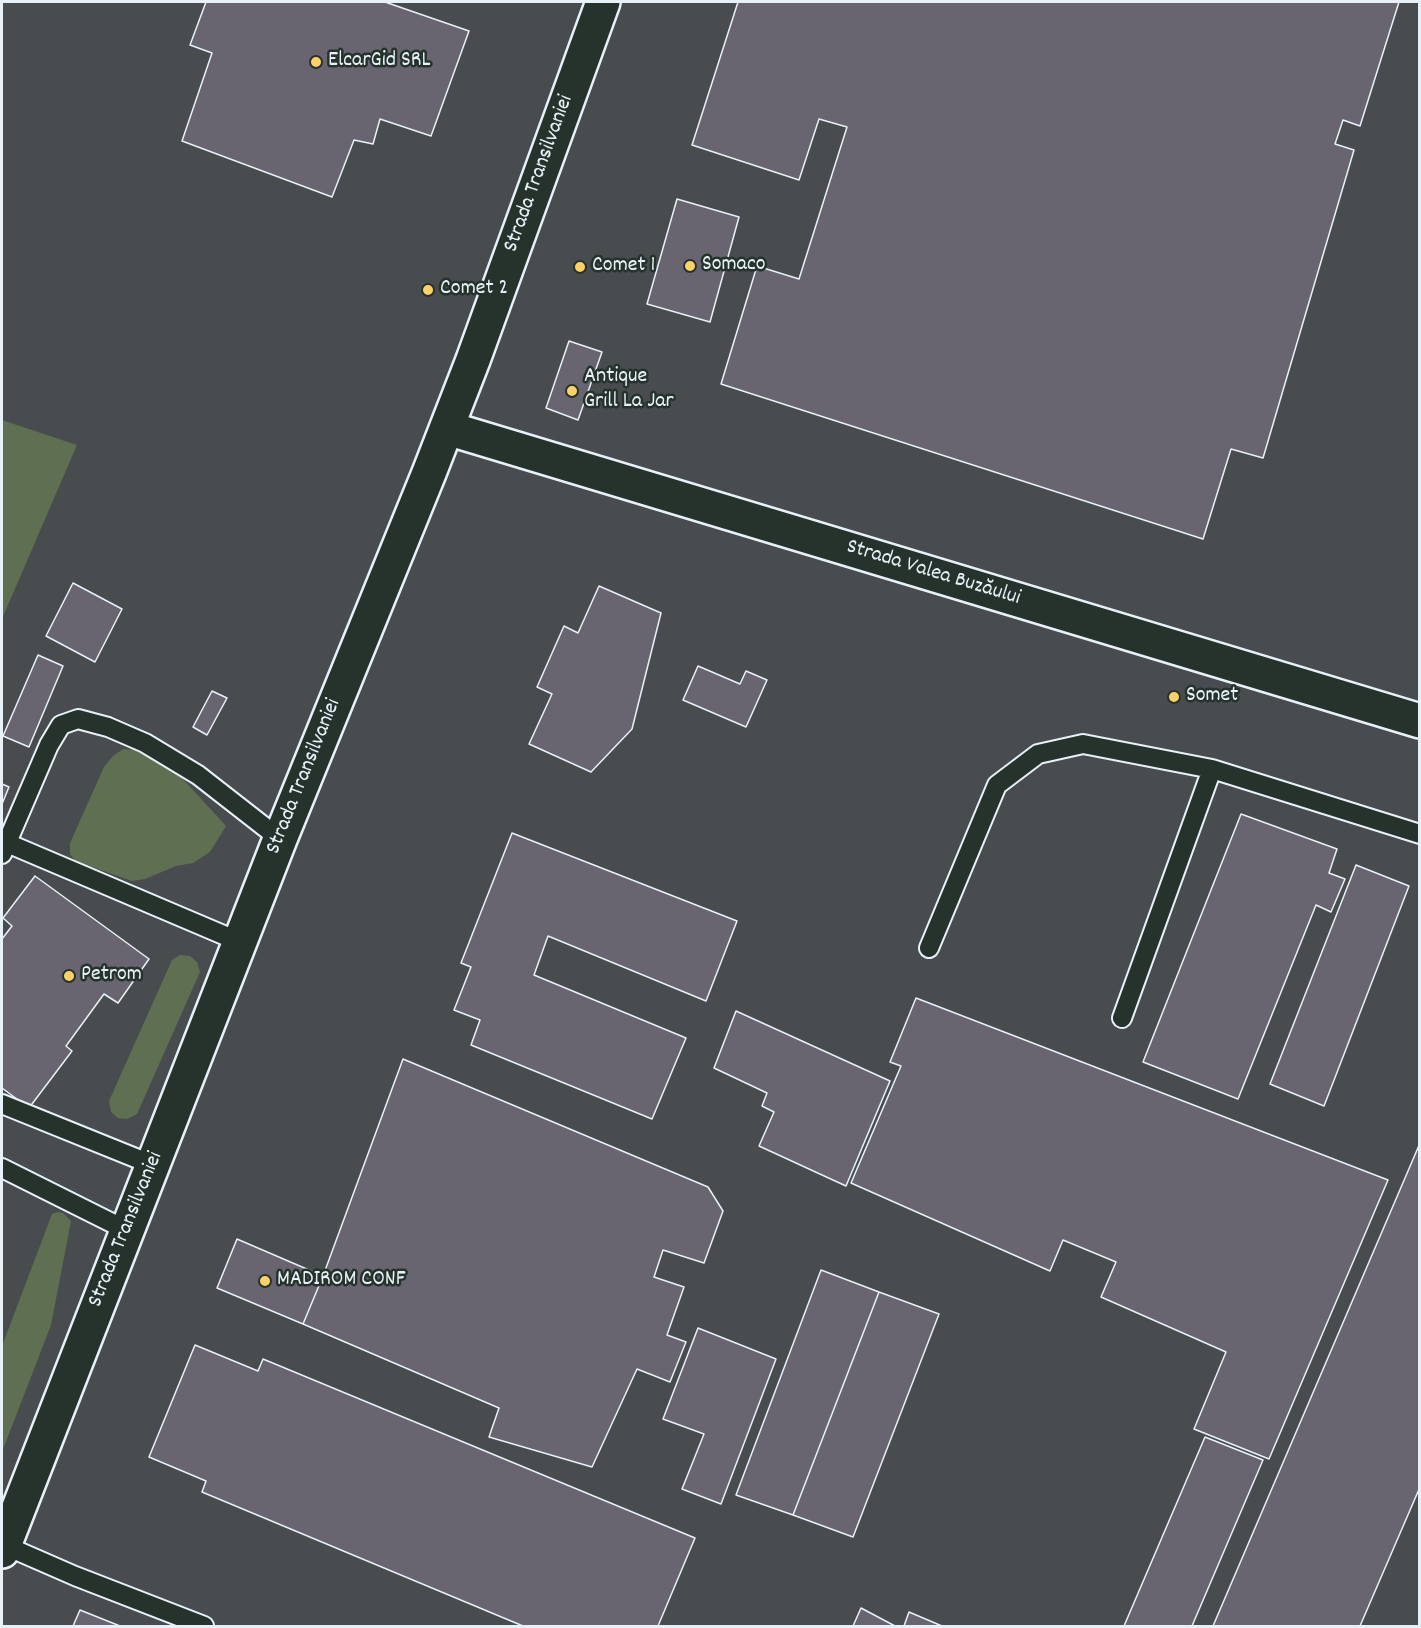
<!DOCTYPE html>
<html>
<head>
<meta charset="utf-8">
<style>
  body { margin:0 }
  #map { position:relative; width:1421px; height:1628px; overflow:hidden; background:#3a4241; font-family:Dekko,sans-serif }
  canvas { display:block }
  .frame { position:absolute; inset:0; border:3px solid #e8f1f8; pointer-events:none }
</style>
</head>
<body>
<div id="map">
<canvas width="1421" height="1628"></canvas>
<div class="frame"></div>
</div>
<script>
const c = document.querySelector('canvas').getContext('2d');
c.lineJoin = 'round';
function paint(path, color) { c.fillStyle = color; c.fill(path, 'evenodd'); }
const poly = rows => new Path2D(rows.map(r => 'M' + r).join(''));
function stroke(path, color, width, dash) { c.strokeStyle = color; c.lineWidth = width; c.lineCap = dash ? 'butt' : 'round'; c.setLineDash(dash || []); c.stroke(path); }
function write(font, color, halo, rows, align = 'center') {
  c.font = font + ' Dekko,sans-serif'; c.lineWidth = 5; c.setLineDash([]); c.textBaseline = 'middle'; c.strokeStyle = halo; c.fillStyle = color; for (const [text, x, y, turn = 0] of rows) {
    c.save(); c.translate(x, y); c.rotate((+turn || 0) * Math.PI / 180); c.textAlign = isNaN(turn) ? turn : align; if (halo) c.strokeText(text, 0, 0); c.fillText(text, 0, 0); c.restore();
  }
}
paint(poly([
  [2,2,1419,2,1419,1626,2,1626,2,619,76,446,2,420]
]), '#484c4f');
paint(poly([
  [2,420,77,445,2,619],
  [123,749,138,750,181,777,226,826,210,852,193,863,176,866,145,879,132,881,75,861,70,854,70,843,104,767,113,756],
  [180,955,190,956,197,962,200,972,137,1114,127,1119,118,1118,111,1112,109,1101,172,960],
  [58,1212,63,1213,71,1221,51,1325,2,1452,2,1346,52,1214]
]), '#5f6f51');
const building = poly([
  [206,2,385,2,469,31,431,136,380,119,373,144,354,140,332,197,182,141,212,53,190,45,206,2],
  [738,2,1399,2,1360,126,1343,120,1335,144,1354,150,1263,458,1231,449,1203,539,721,384,757,266,799,279,847,127,819,119,799,180,692,145,738,2],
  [677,199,739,217,710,322,647,304,677,199],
  [569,341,602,352,578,420,546,408,569,341],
  [73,583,122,609,95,662,46,636,73,583],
  [599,586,661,613,632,729,591,772,529,744,552,694,537,687,564,626,578,633,599,586],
  [38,655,63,666,29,747,3,736,38,655],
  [698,666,740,684,746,671,767,680,746,727,683,700,698,666],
  [212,691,227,698,207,735,193,727,212,691],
  [2,784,9,787,2,804,2,784],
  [1241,814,1337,849,1329,873,1345,879,1331,912,1316,905,1238,1099,1143,1062,1241,814],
  [512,833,737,921,706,1001,548,936,534,975,686,1038,652,1119,471,1045,480,1020,454,1010,471,967,461,963,512,833],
  [1356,865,1409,886,1324,1106,1270,1084,1356,865],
  [35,876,149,959,118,1003,104,994,66,1046,72,1051,29,1108,2,1088,2,939,12,926,3,918,35,876],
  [916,998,1388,1180,1269,1459,1194,1429,1226,1352,1101,1297,1116,1262,1063,1240,1050,1271,851,1183,901,1066,890,1062,916,998],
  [736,1011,890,1081,846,1186,759,1146,774,1112,762,1106,767,1093,714,1068,736,1011],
  [403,1059,708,1187,723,1211,704,1263,663,1250,654,1277,684,1287,667,1335,686,1342,670,1382,637,1369,592,1467,489,1437,499,1408,303,1324,323,1276,403,1059],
  [1420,1143,1420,1487,1360,1626,1213,1626,1420,1143],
  [237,1239,323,1276,303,1324,217,1288,237,1239],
  [821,1270,879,1292,793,1515,736,1495,821,1270],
  [879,1292,939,1314,853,1537,793,1515,879,1292],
  [698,1328,776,1359,721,1504,682,1489,704,1434,663,1419,698,1328],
  [195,1345,258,1371,263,1359,695,1538,658,1626,523,1626,202,1492,206,1481,149,1457,195,1345],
  [1205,1437,1263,1460,1192,1626,1124,1626,1205,1437],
  [861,1608,895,1626,853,1626,861,1608],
  [80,1610,120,1626,73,1626,80,1610],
  [909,1612,942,1626,904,1626,909,1612]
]);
paint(building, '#686570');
stroke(building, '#e8f1f8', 1.5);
const lane = poly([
  [7,843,240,942],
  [2,854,49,745,61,725,78,719,108,727,145,743,198,775,280,839],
  [929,948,997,785,1038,754,1083,744,1212,769,1420,834],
  [1122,1018,1212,769],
  [2,1104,153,1165],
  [2,1168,126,1230],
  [4,1545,75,1576,204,1626]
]);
const street = poly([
  [447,428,1420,721]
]);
const primary = poly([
  [2,1551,280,839,429,473,473,360,603,2]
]);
stroke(lane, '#e8f1f8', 22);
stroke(street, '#e8f1f8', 38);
stroke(primary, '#e8f1f8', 38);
stroke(lane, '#26332d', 18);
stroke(street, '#26332d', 33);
stroke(primary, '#26332d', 33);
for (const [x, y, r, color] of [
  [316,62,6,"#ffd166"],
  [690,266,6,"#ffd166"],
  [580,267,6,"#ffd166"],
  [428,290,6,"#ffd166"],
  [572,391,6,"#ffd166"],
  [1174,697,6,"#ffd166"],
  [69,976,6,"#ffd166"],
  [265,1281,6,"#ffd166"]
]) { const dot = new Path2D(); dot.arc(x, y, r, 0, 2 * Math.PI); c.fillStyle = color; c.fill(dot); stroke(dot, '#26332d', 2); }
write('22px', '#e8f1f8', '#26332d', [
  ["ElcarGid SRL",328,62],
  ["Somaco",702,266],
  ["Comet 1",592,267],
  ["Comet 2",440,290],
  ["Antique",584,378],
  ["Grill La Jar",584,403],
  ["Somet",1186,697],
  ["Petrom",81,976],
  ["MADIROM CONF",277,1281]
], 'left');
write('22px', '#e8f1f8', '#26332d', [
  ["Strada Transilvaniei",540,174,-70],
  ["Strada Valea Buzăului",933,574,17],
  ["Strada Transilvaniei",305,777,-68],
  ["Strada Transilvaniei",127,1230,-68]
]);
</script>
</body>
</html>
